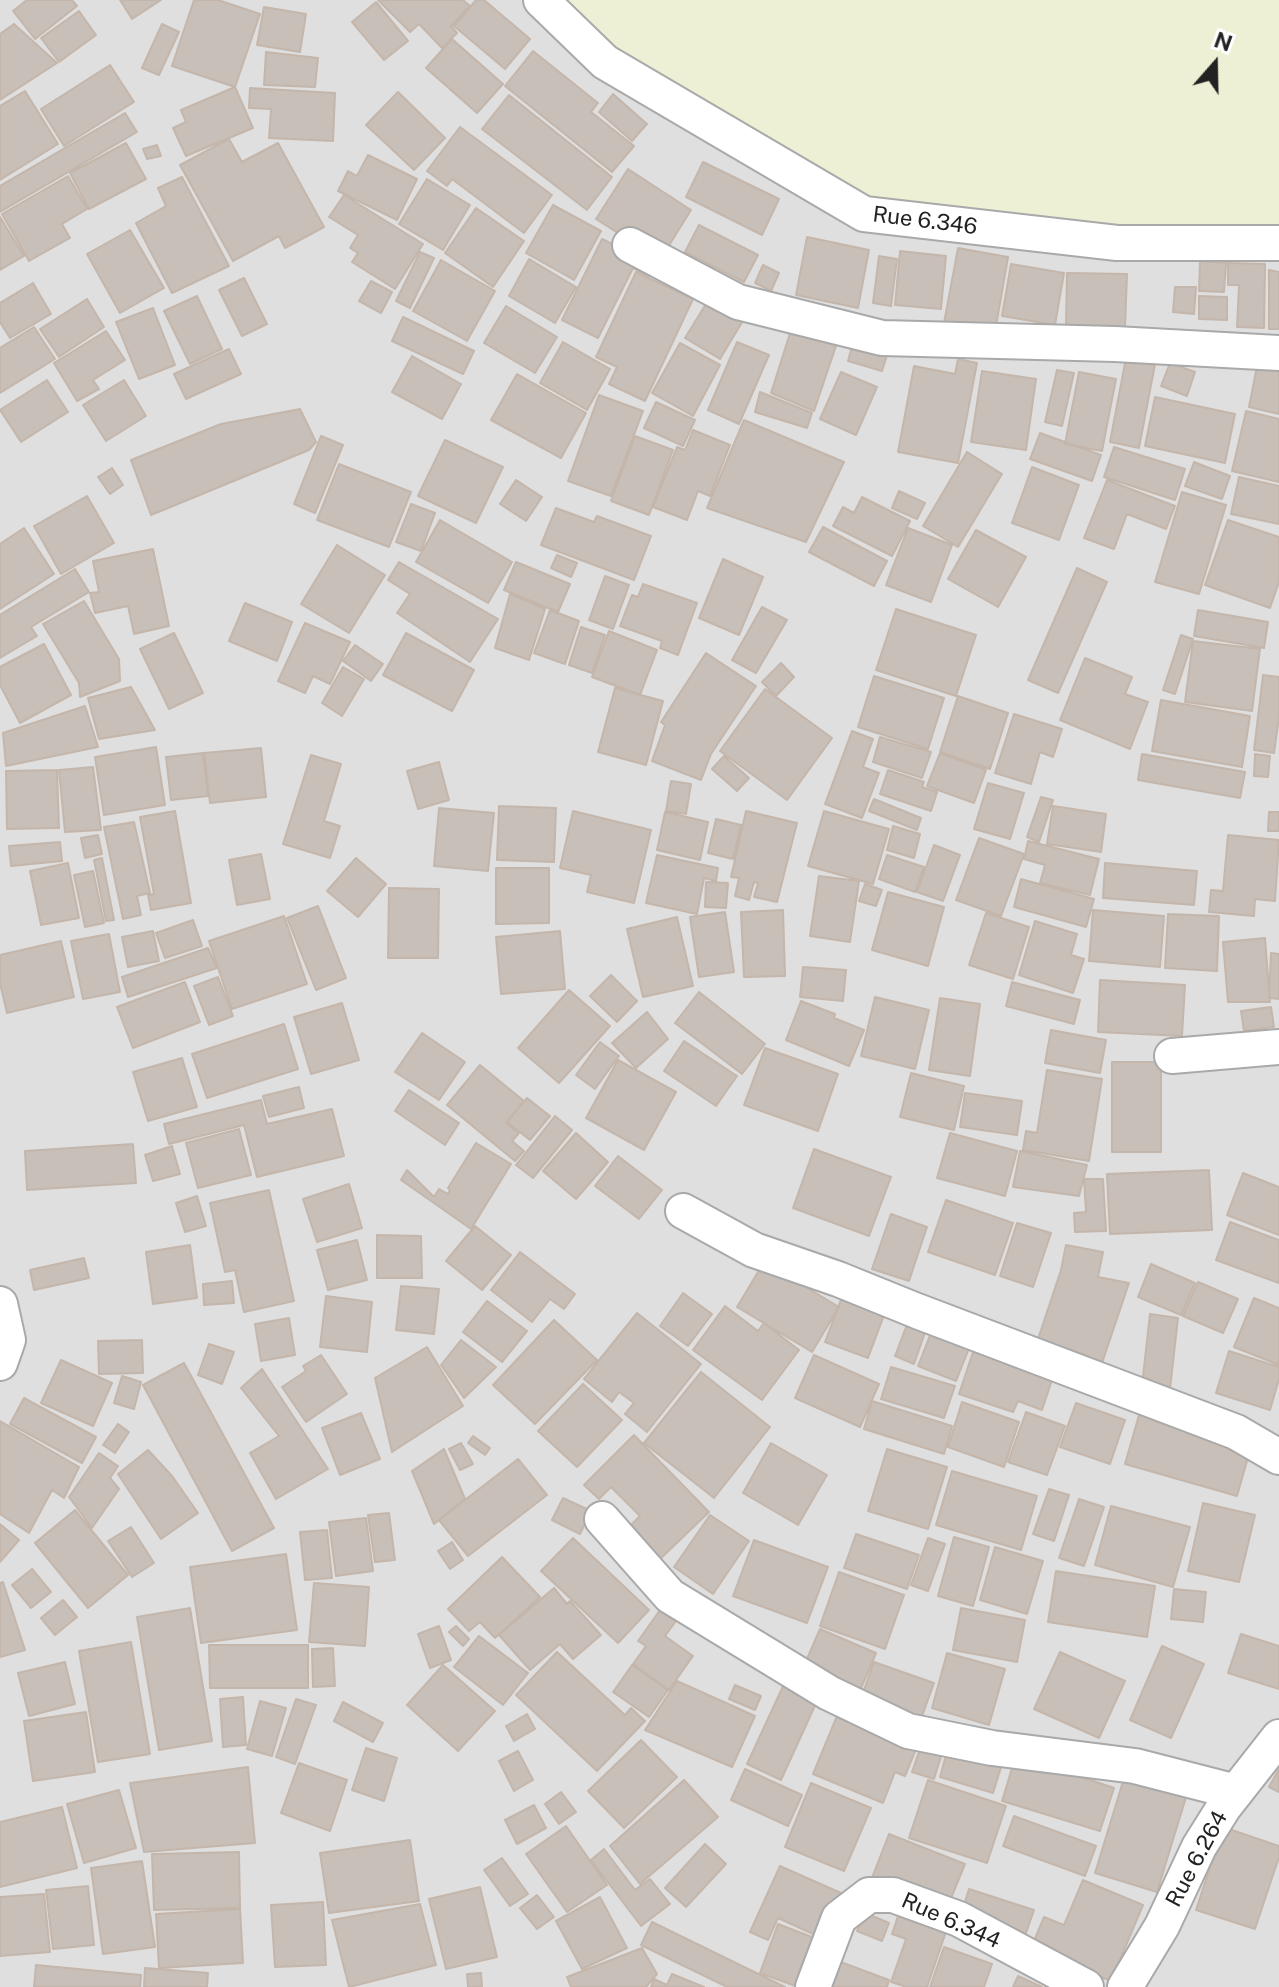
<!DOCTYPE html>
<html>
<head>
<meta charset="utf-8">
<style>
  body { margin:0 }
  #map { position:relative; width:1279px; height:1987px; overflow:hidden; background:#f2efe9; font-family:"Public Sans",sans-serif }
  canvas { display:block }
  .north { position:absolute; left:1175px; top:24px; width:80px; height:80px; -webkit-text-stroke:6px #fff; paint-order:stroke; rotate:20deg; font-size:22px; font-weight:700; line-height:32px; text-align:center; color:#222 }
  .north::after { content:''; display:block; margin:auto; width:28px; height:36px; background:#222; clip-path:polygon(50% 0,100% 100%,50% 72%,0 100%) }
</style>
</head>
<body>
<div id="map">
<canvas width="1279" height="1987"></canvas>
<div class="north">N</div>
</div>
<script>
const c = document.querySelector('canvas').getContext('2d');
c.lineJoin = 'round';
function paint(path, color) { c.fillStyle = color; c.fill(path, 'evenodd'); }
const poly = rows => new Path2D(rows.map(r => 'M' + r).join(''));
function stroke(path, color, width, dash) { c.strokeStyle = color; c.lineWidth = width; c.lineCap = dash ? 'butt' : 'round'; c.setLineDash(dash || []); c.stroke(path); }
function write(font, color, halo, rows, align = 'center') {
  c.font = font + ' "Public Sans",sans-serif'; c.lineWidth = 7; c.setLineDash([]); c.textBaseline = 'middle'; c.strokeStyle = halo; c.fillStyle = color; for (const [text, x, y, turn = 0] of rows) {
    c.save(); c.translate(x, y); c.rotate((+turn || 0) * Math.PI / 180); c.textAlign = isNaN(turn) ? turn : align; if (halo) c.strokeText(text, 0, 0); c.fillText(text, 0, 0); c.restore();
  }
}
paint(poly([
  [0,0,541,0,1279,243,1279,1987,0,1987]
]), '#e0dfdf');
paint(poly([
  [541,0,1279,0,1279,243,864,214]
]), '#eef0d5');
const building = poly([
  [27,0,72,0,77,6,35,39,13,11,27,0],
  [120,0,161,0,132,19,120,0],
  [194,0,218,0,260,14,235,87,172,66,194,0],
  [378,0,463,0,470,6,451,26,457,33,442,48,419,24,410,32,378,0],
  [476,0,484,0,530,39,505,69,454,26,476,0],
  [376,2,408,41,384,60,352,22,376,2],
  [264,7,306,14,300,52,257,45,264,7],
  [79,11,96,35,59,62,41,38,79,11],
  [14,24,57,63,0,100,0,34,14,24],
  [162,24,179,32,159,75,142,68,162,24],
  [452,39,503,84,477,113,426,68,452,39],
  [533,51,598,103,591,112,634,146,612,172,505,86,533,51],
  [266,52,318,58,315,87,264,85,266,52],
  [110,65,134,102,64,146,41,109,110,65],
  [235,87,253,128,186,156,173,128,186,122,181,110,235,87],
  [250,88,335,93,333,141,269,138,271,109,249,108,250,88],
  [25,91,58,144,0,180,0,106,25,91],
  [398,92,445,138,414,170,366,125,398,92],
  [613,94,647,124,632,141,599,112,613,94],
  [509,95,612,177,587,210,482,129,509,95],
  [125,113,137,132,0,212,0,186,125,113],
  [460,127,552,195,524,233,452,179,447,186,427,171,460,127],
  [229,139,242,162,278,143,324,227,285,248,279,236,233,261,180,165,229,139],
  [126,143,146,179,89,209,70,173,126,143],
  [157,145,161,156,147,159,143,149,157,145],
  [368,155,417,179,397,220,338,191,348,171,357,176,368,155],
  [703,162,779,199,762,235,686,197,703,162],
  [628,169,691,210,660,260,596,219,628,169],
  [68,176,87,209,62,224,70,238,29,261,2,214,68,176],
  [182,177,229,266,172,293,136,223,166,206,158,188,182,177],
  [427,179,470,205,443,250,399,224,427,179],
  [344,195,423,244,395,289,352,262,358,253,350,248,358,235,329,217,344,195],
  [553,205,601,231,574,280,526,253,553,205],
  [476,208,524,241,493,287,445,253,476,208],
  [0,217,24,256,0,270,0,217],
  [699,225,758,255,744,282,685,252,699,225],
  [130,230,164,288,120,313,87,254,130,230],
  [807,237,869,250,858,308,796,295,807,237],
  [602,239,639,257,654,268,649,276,633,268,598,338,562,320,602,239],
  [958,248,1008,257,995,332,944,323,958,248],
  [900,251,946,256,941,309,895,305,900,251],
  [420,252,434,258,410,308,396,301,420,252],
  [879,256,897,259,891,306,873,303,879,256],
  [529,259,576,287,555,323,509,296,529,259],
  [441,260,495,291,467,341,413,311,441,260],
  [1200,261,1226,263,1224,292,1199,291,1200,261],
  [1228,263,1265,264,1264,328,1237,327,1239,285,1228,285,1228,263],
  [1011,264,1064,273,1055,325,1002,316,1011,264],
  [763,265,779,273,771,291,755,283,763,265],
  [1269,270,1279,272,1279,329,1269,329,1269,270],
  [636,272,693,299,645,401,609,384,617,367,596,357,636,272],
  [1067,273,1127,274,1125,328,1066,326,1067,273],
  [244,278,267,324,242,336,219,290,244,278],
  [371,281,392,292,381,313,359,301,371,281],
  [33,283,51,314,10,338,0,322,0,303,33,283],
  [1175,287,1196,287,1194,314,1173,312,1175,287],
  [197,296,222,349,190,364,164,311,197,296],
  [1199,296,1227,297,1227,320,1199,319,1199,296],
  [87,299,104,327,59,357,40,329,87,299],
  [709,299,744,319,720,359,685,338,709,299],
  [506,306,557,337,535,373,484,343,506,306],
  [153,308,175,365,139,379,116,322,153,308],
  [403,317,474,351,463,374,392,341,403,317],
  [34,327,55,359,0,393,0,348,34,327],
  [792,327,837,343,814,411,771,393,792,327],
  [106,331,125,360,93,380,99,389,77,401,54,363,106,331],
  [854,339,889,349,882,371,848,361,854,339],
  [563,342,610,369,587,410,540,383,563,342],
  [737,342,769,355,739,424,708,410,737,342],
  [680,343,720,365,693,416,652,393,680,343],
  [229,349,241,374,186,399,174,374,229,349],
  [1127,353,1156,359,1139,448,1110,442,1127,353],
  [412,356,461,384,442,419,392,392,412,356],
  [1259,356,1279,361,1279,414,1249,407,1259,356],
  [958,359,977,363,958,463,898,452,914,366,955,374,958,359],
  [1170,363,1195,372,1187,396,1161,386,1170,363],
  [1057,370,1074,373,1062,426,1045,422,1057,370],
  [982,371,1036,379,1026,450,971,442,982,371],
  [841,372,877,387,856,435,820,419,841,372],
  [1079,372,1116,379,1102,451,1065,444,1079,372],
  [517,374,586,413,561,458,491,420,517,374],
  [47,380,68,412,21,442,0,410,47,380],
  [124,380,146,416,106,441,83,405,124,380],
  [760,392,812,413,807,428,755,412,760,392],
  [599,395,643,411,611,496,568,481,599,395],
  [1155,397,1235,414,1225,463,1145,446,1155,397],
  [656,402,695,420,683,446,644,428,656,402],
  [300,409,316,442,309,450,151,515,131,460,221,424,300,409],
  [1246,411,1279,419,1279,482,1232,471,1246,411],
  [744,420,844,462,806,542,707,508,744,420],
  [693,430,730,445,710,496,698,491,687,520,653,507,677,447,685,450,693,430],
  [1040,433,1101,455,1092,481,1030,459,1040,433],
  [321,436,343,445,315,513,294,504,321,436],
  [635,436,673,450,649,515,611,501,635,436],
  [445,440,503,467,476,523,418,496,445,440],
  [1114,447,1185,469,1175,500,1104,477,1114,447],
  [967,452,1002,474,958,547,923,526,967,452],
  [1194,462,1230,476,1222,499,1185,486,1194,462],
  [339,464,411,492,389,547,317,520,339,464],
  [1032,467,1079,485,1059,540,1012,523,1032,467],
  [112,468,123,485,110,494,98,477,112,468],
  [1239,477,1279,486,1279,524,1231,514,1239,477],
  [516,480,542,497,526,521,500,504,516,480],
  [1107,480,1175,506,1166,529,1127,514,1114,549,1084,538,1107,480],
  [899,491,925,503,917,519,892,508,899,491],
  [1182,492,1226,505,1199,594,1155,582,1182,492],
  [87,496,114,543,61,574,34,526,87,496],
  [862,497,910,521,892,556,833,526,843,507,854,513,862,497],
  [411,504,435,513,421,551,396,542,411,504],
  [556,508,594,522,597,516,651,536,634,580,541,545,556,508],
  [440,520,512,562,488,603,416,562,440,520],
  [1228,520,1279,537,1279,582,1270,608,1205,585,1228,520],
  [823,527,887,561,874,586,809,552,823,527],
  [24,528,54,574,0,609,0,544,24,528],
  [908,528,952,545,931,602,886,585,908,528],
  [976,530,1026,557,998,607,948,579,976,530],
  [337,545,385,575,349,633,301,604,337,545],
  [153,549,169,626,134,634,128,606,95,613,90,593,99,592,93,561,153,549],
  [557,555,577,563,571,577,551,568,557,555],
  [723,559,763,577,739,635,699,618,723,559],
  [399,562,498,619,470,662,397,613,410,594,388,580,399,562],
  [516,562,570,584,558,612,504,590,516,562],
  [1077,568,1107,582,1058,693,1028,680,1077,568],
  [75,569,89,592,31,627,37,636,0,658,0,615,75,569],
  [605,576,629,585,613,629,589,620,605,576],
  [643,584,697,603,678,655,660,648,662,641,620,626,632,595,638,597,643,584],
  [510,594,545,609,529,660,495,648,510,594],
  [84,601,119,659,120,681,80,697,79,683,43,624,84,601],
  [245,603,292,622,277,661,229,641,245,603],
  [762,607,787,620,756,673,732,660,762,607],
  [896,609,976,635,956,696,876,670,896,609],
  [550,610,579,621,565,664,534,653,550,610],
  [1198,610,1268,622,1264,648,1194,636,1198,610],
  [305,623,350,642,330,684,313,676,305,693,278,681,305,623],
  [581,627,605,635,592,673,569,665,581,627],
  [609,631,657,650,640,695,592,677,609,631],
  [174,633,203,693,169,709,140,649,174,633],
  [406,633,474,670,452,711,383,675,406,633],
  [1181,635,1193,639,1175,694,1163,690,1181,635],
  [1193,641,1260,649,1252,711,1185,702,1193,641],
  [44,644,71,695,20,723,0,685,0,667,44,644],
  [355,645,383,664,371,681,343,661,355,645],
  [706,653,756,686,711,754,701,780,652,761,665,725,661,722,706,653],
  [1085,658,1132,677,1125,694,1148,702,1130,749,1060,720,1085,658],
  [781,663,794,677,776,696,762,682,781,663],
  [343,667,364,679,342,716,322,703,343,667],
  [1263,675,1279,677,1279,717,1274,753,1254,750,1263,675],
  [874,676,944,698,928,749,858,727,874,676],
  [131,687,155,730,99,739,88,698,131,687],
  [615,688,663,701,646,765,598,752,615,688],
  [765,689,832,738,787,800,720,751,765,689],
  [958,696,1008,713,990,769,940,752,958,696],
  [1161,700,1250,716,1242,767,1152,751,1161,700],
  [85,706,98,747,6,766,3,733,85,706],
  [1014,714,1062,729,1053,757,1040,752,1031,784,995,773,1014,714],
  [852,731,873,739,863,767,879,773,862,818,825,804,852,731],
  [880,737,931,752,922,778,873,762,880,737],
  [156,747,165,805,104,815,95,757,156,747],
  [261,748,266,797,210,803,204,753,261,748],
  [203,753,208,796,171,800,166,757,203,753],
  [940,753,986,770,974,803,927,786,940,753],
  [1142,754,1245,772,1240,798,1138,780,1142,754],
  [1255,754,1270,756,1268,777,1254,776,1255,754],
  [311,755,341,764,324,821,340,826,330,858,283,844,311,755],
  [724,756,749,778,737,791,712,769,724,756],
  [439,762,449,800,418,809,407,771,439,762],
  [93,767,101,830,65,832,59,770,93,767],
  [57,770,59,828,7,829,6,771,57,770],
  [888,770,924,782,922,787,937,792,931,811,880,794,888,770],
  [671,781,691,784,686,814,666,811,671,781],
  [988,783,1024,793,1010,839,974,829,988,783],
  [1041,797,1053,800,1039,842,1027,837,1041,797],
  [874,799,921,818,917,830,869,811,874,799],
  [499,806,556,808,554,862,497,860,499,806],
  [1053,806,1106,814,1101,852,1047,844,1053,806],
  [439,808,494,813,488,871,434,866,439,808],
  [175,811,191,903,151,910,148,895,154,894,140,817,175,811],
  [573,811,651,830,634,903,587,892,591,875,560,868,573,811],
  [746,811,797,823,777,902,754,897,758,883,754,882,749,900,735,896,739,878,731,877,746,811],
  [824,811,889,829,873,884,808,866,824,811],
  [665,812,708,822,700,860,657,850,665,812],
  [1269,812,1279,812,1279,831,1268,831,1269,812],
  [716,819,741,825,733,859,708,853,716,819],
  [134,822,150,893,137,896,141,915,123,919,104,827,134,822],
  [893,826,920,834,914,858,887,850,893,826],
  [98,835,102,854,85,858,81,838,98,835],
  [1228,835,1279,840,1275,901,1255,899,1254,916,1209,912,1211,890,1223,891,1228,835],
  [979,838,1024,854,1001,916,956,900,979,838],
  [1028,841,1099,859,1090,895,1040,883,1045,865,1024,859,1028,841],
  [60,842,62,861,11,866,9,846,60,842],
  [934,845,960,855,943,901,917,892,934,845],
  [261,854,270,899,237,905,229,860,261,854],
  [657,855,718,868,716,881,704,878,697,914,646,903,657,855],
  [887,855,924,867,915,892,879,879,887,855],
  [102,858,114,920,106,921,94,860,102,858],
  [356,858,386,884,358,917,327,891,356,858],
  [68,863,79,918,41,925,30,871,68,863],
  [1105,863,1197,871,1194,905,1103,898,1105,863],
  [496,868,549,868,549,923,496,924,496,868],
  [93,871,104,923,85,927,74,875,93,871],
  [819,876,859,881,850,942,810,936,819,876],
  [1021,879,1094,899,1086,927,1014,907,1021,879],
  [706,882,728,883,726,908,705,907,706,882],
  [865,884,882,890,876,906,859,901,865,884],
  [389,888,439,889,438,958,388,958,389,888],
  [888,892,944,907,928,966,872,950,888,892],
  [318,906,346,978,316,990,287,918,318,906],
  [783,910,785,976,744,977,741,912,783,910],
  [1093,910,1164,916,1160,967,1089,961,1093,910],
  [725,912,734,972,699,977,690,917,725,912],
  [986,913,1029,927,1013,979,969,965,986,913],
  [1168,914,1219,916,1217,971,1165,968,1168,914],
  [284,916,307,984,232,1009,209,941,284,916],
  [677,917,693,986,643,997,627,929,677,917],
  [193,920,202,946,165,958,156,933,193,920],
  [1035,921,1077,934,1071,955,1084,959,1073,993,1019,975,1035,921],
  [153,931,159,961,128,967,122,937,153,931],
  [560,931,565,989,501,994,496,937,560,931],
  [109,934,120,992,83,999,71,941,109,934],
  [1265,938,1270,1002,1228,1002,1223,942,1265,938],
  [61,941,74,997,7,1013,0,983,0,955,61,941],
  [208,948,217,968,128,997,122,977,208,948],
  [1271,953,1279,954,1279,999,1269,998,1271,953],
  [803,967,846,970,843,1001,800,997,803,967],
  [611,975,637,1001,617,1022,590,996,611,975],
  [218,977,233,1016,209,1025,194,986,218,977],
  [1100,980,1185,985,1182,1036,1098,1032,1100,980],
  [185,982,200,1022,133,1048,117,1007,185,982],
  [1012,982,1080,1000,1074,1024,1006,1006,1012,982],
  [569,990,610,1026,559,1083,518,1048,569,990],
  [699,992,765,1044,742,1074,675,1023,699,992],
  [875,997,929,1010,915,1069,861,1056,875,997],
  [940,998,980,1004,970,1076,929,1070,940,998],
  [801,1001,835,1014,834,1018,864,1030,849,1066,786,1040,801,1001],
  [342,1003,359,1060,311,1074,294,1017,342,1003],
  [1271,1007,1274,1027,1244,1031,1241,1011,1271,1007],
  [647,1012,668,1039,636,1068,612,1043,647,1012],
  [284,1024,298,1069,207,1098,192,1054,284,1024],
  [1051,1030,1106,1040,1100,1073,1045,1063,1051,1030],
  [422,1033,465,1062,439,1100,395,1072,422,1033],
  [684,1041,737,1076,716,1106,664,1071,684,1041],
  [600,1042,619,1056,595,1089,576,1075,600,1042],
  [765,1048,838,1074,818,1131,744,1105,765,1048],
  [182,1058,197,1107,148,1121,133,1072,182,1058],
  [618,1060,676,1092,644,1150,586,1118,618,1060],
  [1112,1062,1161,1062,1161,1152,1112,1152,1112,1062],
  [480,1065,524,1101,506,1123,519,1133,512,1141,524,1151,515,1161,447,1105,480,1065],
  [1047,1070,1102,1079,1089,1161,1023,1150,1026,1131,1037,1133,1047,1070],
  [911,1073,964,1086,954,1130,900,1117,911,1073],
  [299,1087,304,1108,269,1117,263,1096,299,1087],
  [409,1090,459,1123,445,1145,395,1111,409,1090],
  [965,1093,1022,1101,1017,1135,960,1127,965,1093],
  [527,1098,550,1116,530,1140,507,1122,527,1098],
  [261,1100,267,1124,332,1109,344,1156,257,1177,244,1125,169,1144,164,1124,261,1100],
  [555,1116,572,1130,533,1178,516,1165,555,1116],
  [239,1129,251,1175,198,1188,186,1143,239,1129],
  [576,1133,608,1162,576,1199,543,1171,576,1133],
  [950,1133,1017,1151,1005,1196,937,1178,950,1133],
  [476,1143,511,1164,471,1229,401,1180,407,1170,434,1197,439,1189,448,1194,450,1190,448,1188,476,1143],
  [133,1144,136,1183,27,1190,25,1151,133,1144],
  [172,1146,180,1174,153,1181,145,1155,172,1146],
  [814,1149,891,1177,869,1236,793,1208,814,1149],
  [1020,1151,1087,1165,1079,1196,1013,1187,1020,1151],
  [618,1156,662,1190,639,1219,595,1186,618,1156],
  [1209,1170,1212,1230,1110,1234,1107,1174,1209,1170],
  [1243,1173,1279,1187,1279,1235,1227,1215,1243,1173],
  [1084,1179,1103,1179,1106,1231,1075,1232,1074,1213,1086,1212,1084,1179],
  [349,1184,362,1228,317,1242,303,1199,349,1184],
  [269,1190,294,1301,244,1312,235,1270,225,1272,210,1203,269,1190],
  [197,1196,206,1226,185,1232,176,1203,197,1196],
  [946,1200,1013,1223,995,1275,928,1252,946,1200],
  [891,1214,927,1227,909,1281,872,1269,891,1214],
  [1230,1222,1279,1240,1279,1283,1216,1260,1230,1222],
  [1017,1223,1051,1233,1033,1287,1000,1276,1017,1223],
  [475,1226,511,1255,482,1290,446,1261,475,1226],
  [377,1235,421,1236,422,1278,377,1278,377,1235],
  [357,1240,367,1280,328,1290,317,1250,357,1240],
  [190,1245,197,1298,153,1304,146,1252,190,1245],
  [1066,1245,1103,1252,1098,1277,1129,1283,1099,1372,1034,1351,1061,1270,1066,1245],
  [520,1252,575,1294,564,1309,550,1299,532,1322,491,1290,520,1252],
  [84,1258,89,1278,34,1290,30,1270,84,1258],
  [764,1262,839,1307,812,1352,737,1307,764,1262],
  [1151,1264,1195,1283,1181,1315,1138,1297,1151,1264],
  [232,1281,234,1303,204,1305,203,1284,232,1281],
  [1198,1282,1238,1299,1223,1333,1183,1316,1198,1282],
  [401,1286,439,1289,434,1334,396,1330,401,1286],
  [846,1286,889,1302,868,1358,825,1342,846,1286],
  [683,1293,712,1314,688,1346,660,1326,683,1293],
  [326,1296,372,1302,367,1352,320,1347,326,1296],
  [1254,1298,1279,1308,1279,1365,1234,1347,1254,1298],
  [487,1301,527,1331,502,1362,463,1332,487,1301],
  [725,1306,758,1331,764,1323,799,1350,762,1400,693,1350,725,1306],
  [637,1313,701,1364,647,1432,625,1414,634,1403,619,1392,612,1402,584,1379,637,1313],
  [911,1314,929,1321,914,1364,895,1356,911,1314],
  [1150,1314,1178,1318,1169,1398,1141,1394,1150,1314],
  [289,1318,295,1355,261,1361,255,1324,289,1318],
  [554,1320,597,1360,535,1424,493,1385,554,1320],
  [934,1325,972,1341,956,1381,918,1366,934,1325],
  [142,1340,143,1373,99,1374,98,1341,142,1340],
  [461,1340,496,1367,464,1398,441,1365,461,1340],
  [977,1340,1056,1368,1042,1410,1018,1401,1013,1412,959,1394,977,1340],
  [209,1344,234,1352,222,1384,198,1375,209,1344],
  [427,1347,463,1406,392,1452,375,1378,427,1347],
  [1229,1351,1279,1367,1279,1379,1270,1410,1216,1393,1229,1351],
  [321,1355,347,1394,306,1422,282,1387,306,1371,303,1366,321,1355],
  [814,1355,879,1384,860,1427,795,1398,814,1355],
  [61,1360,112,1383,93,1426,41,1403,61,1360],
  [184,1363,274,1528,232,1551,143,1385,184,1363],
  [891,1367,955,1386,944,1418,881,1399,891,1367],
  [262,1369,328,1469,276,1499,250,1453,279,1436,241,1388,262,1369],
  [701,1372,770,1427,714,1498,644,1443,701,1372],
  [122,1376,141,1382,134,1409,114,1403,122,1376],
  [583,1384,622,1420,577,1467,538,1431,583,1384],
  [24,1398,96,1437,82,1463,10,1424,24,1398],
  [872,1401,952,1426,944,1454,864,1429,872,1401],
  [962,1402,1019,1422,1004,1467,948,1447,962,1402],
  [1076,1403,1125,1420,1110,1464,1060,1447,1076,1403],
  [1026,1412,1065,1426,1047,1475,1008,1462,1026,1412],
  [361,1413,380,1459,340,1475,322,1428,361,1413],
  [1139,1415,1251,1447,1237,1496,1125,1464,1139,1415],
  [0,1421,79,1467,64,1498,52,1490,29,1533,0,1514,0,1421],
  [118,1424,129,1432,115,1453,103,1445,118,1424],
  [634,1435,709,1512,658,1561,627,1529,640,1516,611,1487,599,1499,584,1485,634,1435],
  [473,1436,490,1448,485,1455,468,1443,473,1436],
  [461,1443,473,1464,460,1470,449,1449,461,1443],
  [771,1443,827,1475,798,1525,743,1493,771,1443],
  [444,1449,465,1499,434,1524,412,1471,444,1449],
  [887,1449,947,1467,928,1529,868,1511,887,1449],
  [148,1450,172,1476,198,1513,161,1539,118,1474,148,1450],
  [99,1453,118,1466,110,1478,119,1489,92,1528,69,1497,99,1453],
  [518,1459,547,1495,468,1556,439,1520,518,1459],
  [952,1471,1037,1496,1021,1550,936,1525,952,1471],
  [1049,1489,1069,1495,1054,1541,1033,1534,1049,1489],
  [563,1498,591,1511,580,1534,552,1520,563,1498],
  [1079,1499,1104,1507,1084,1566,1059,1558,1079,1499],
  [1203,1503,1255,1515,1239,1582,1188,1571,1203,1503],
  [1111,1506,1190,1527,1173,1587,1095,1565,1111,1506],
  [75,1510,128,1575,88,1608,35,1543,75,1510],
  [389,1513,395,1560,375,1562,368,1515,389,1513],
  [710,1515,749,1541,713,1594,674,1567,710,1515],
  [366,1518,373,1571,336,1576,329,1522,366,1518],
  [0,1524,19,1540,0,1562,0,1524],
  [131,1527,154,1563,132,1577,108,1541,131,1527],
  [327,1530,332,1578,305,1580,300,1532,327,1530],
  [856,1534,919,1555,907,1589,844,1568,856,1534],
  [954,1537,989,1547,973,1606,938,1596,954,1537],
  [573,1538,649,1610,618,1643,541,1571,573,1538],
  [928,1538,945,1544,928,1591,911,1585,928,1538],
  [754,1540,828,1567,807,1623,733,1596,754,1540],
  [452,1542,463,1560,450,1569,438,1551,452,1542],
  [995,1547,1043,1561,1027,1614,980,1600,995,1547],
  [286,1554,297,1630,201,1643,190,1567,286,1554],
  [502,1557,540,1597,495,1638,480,1622,469,1631,448,1609,502,1557],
  [32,1569,51,1592,31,1608,12,1585,32,1569],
  [1056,1571,1155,1586,1147,1637,1048,1622,1056,1571],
  [839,1572,904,1595,885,1649,820,1626,839,1572],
  [3,1582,25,1650,0,1657,0,1583,3,1582],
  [314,1583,369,1587,365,1646,309,1642,314,1583],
  [554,1588,567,1604,570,1601,601,1635,573,1659,560,1644,530,1670,499,1635,554,1588],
  [1174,1589,1206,1592,1203,1622,1171,1619,1174,1589],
  [63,1600,77,1617,55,1635,41,1618,63,1600],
  [190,1608,212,1741,159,1750,137,1617,190,1608],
  [961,1608,1025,1620,1017,1662,953,1650,961,1608],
  [660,1610,676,1621,665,1636,693,1656,669,1690,633,1664,646,1646,638,1641,660,1610],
  [439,1626,451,1660,430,1668,418,1634,439,1626],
  [456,1626,469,1639,463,1646,449,1632,456,1626],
  [820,1629,876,1653,859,1693,803,1668,820,1629],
  [1241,1634,1279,1646,1279,1689,1228,1673,1241,1634],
  [479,1636,528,1673,503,1705,454,1667,479,1636],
  [131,1642,150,1754,98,1762,79,1651,131,1642],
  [209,1645,308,1645,308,1688,210,1688,209,1645],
  [1162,1646,1204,1664,1171,1738,1130,1720,1162,1646],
  [333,1648,335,1686,313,1687,312,1649,333,1648],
  [557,1652,625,1715,631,1708,645,1721,597,1771,516,1695,557,1652],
  [1060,1652,1125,1681,1099,1738,1034,1709,1060,1652],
  [947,1653,1005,1669,989,1725,932,1708,947,1653],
  [65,1662,75,1704,29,1716,18,1673,65,1662],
  [874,1662,934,1683,921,1719,861,1698,874,1662],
  [443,1665,495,1711,458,1751,407,1705,443,1665],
  [632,1665,668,1690,649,1717,613,1692,632,1665],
  [677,1681,755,1716,732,1767,645,1730,677,1681],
  [784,1684,818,1699,781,1780,747,1764,784,1684],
  [735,1685,761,1696,755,1710,729,1699,735,1685],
  [243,1697,246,1745,223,1747,220,1699,243,1697],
  [296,1699,316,1705,295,1764,276,1757,296,1699],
  [260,1701,286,1708,272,1756,247,1749,260,1701],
  [343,1702,383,1723,373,1742,334,1721,343,1702],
  [86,1712,95,1772,33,1781,24,1721,86,1712],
  [527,1714,535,1729,514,1741,506,1726,527,1714],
  [837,1716,916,1749,905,1776,895,1772,883,1803,813,1774,837,1716],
  [641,1740,677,1777,624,1828,588,1791,641,1740],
  [922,1743,943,1750,934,1779,912,1772,922,1743],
  [366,1748,397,1758,384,1801,352,1790,366,1748],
  [948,1748,1002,1764,993,1793,940,1777,948,1748],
  [518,1751,533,1780,514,1791,499,1761,518,1751],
  [1016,1755,1114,1788,1100,1831,1002,1801,1016,1755],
  [299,1763,347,1780,330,1831,281,1813,299,1763],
  [248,1767,255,1843,144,1852,130,1783,248,1767],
  [745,1769,802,1795,788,1826,731,1800,745,1769],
  [1279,1769,1279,1792,1269,1787,1279,1769],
  [1125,1775,1187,1794,1157,1892,1095,1873,1125,1775],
  [684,1780,718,1817,640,1884,610,1846,684,1780],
  [928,1780,1006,1806,987,1863,909,1838,928,1780],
  [811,1783,871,1808,844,1871,785,1847,811,1783],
  [119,1790,136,1848,84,1863,67,1804,119,1790],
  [561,1792,576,1812,559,1824,545,1804,561,1792],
  [534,1805,546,1828,517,1844,505,1820,534,1805],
  [62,1807,77,1868,0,1887,0,1822,62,1807],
  [1014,1816,1096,1846,1085,1876,1003,1846,1014,1816],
  [566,1826,607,1885,567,1912,526,1854,566,1826],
  [1223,1827,1279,1846,1279,1857,1255,1929,1196,1910,1223,1827],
  [889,1834,965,1864,945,1913,870,1883,889,1834],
  [410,1840,419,1901,329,1913,320,1853,410,1840],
  [705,1844,726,1864,686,1907,665,1888,705,1844],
  [604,1849,635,1890,650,1879,670,1904,641,1926,591,1860,604,1849],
  [239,1852,240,1908,154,1910,152,1854,239,1852],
  [502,1858,528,1894,510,1906,484,1870,502,1858],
  [142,1861,155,1947,103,1954,91,1868,142,1861],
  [780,1866,841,1893,822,1938,778,1918,768,1940,750,1932,780,1866],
  [1083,1880,1143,1905,1111,1981,1031,1948,1044,1917,1064,1925,1083,1880],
  [88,1886,94,1945,53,1949,46,1890,88,1886],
  [480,1887,497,1957,446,1969,429,1899,480,1887],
  [969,1889,1034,1910,1025,1936,961,1915,969,1889],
  [44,1894,50,1952,0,1956,0,1897,44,1894],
  [537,1895,554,1917,537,1929,520,1908,537,1895],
  [600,1897,627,1948,582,1969,556,1921,600,1897],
  [323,1902,326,1965,275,1967,271,1905,323,1902],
  [420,1904,436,1965,349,1987,332,1920,420,1904],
  [901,1907,949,1923,927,1987,907,1987,891,1982,906,1939,892,1934,901,1907],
  [240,1909,243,1963,159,1968,156,1914,240,1909],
  [865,1913,889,1923,882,1941,857,1931,865,1913],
  [652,1922,785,1987,727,1987,641,1945,652,1922],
  [778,1924,817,1939,798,1987,760,1973,778,1924],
  [944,1947,992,1964,984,1987,930,1987,944,1947],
  [642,1948,657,1974,646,1987,571,1987,567,1977,642,1948],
  [830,1958,889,1980,887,1987,819,1987,830,1958],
  [36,1965,141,1975,140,1987,34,1987,36,1965],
  [145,1968,208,1973,207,1987,144,1987,145,1968],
  [481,1973,482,1987,468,1987,467,1974,481,1973],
  [672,1974,704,1987,651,1987,654,1979,667,1985,672,1974],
  [1018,1976,1042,1987,1013,1987,1018,1976]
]);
paint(building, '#c7bfb8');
stroke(building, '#c4b6ab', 2);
const street = poly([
  [541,0,605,62,864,214,1117,243,1279,243],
  [630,245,738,302,882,338,1115,344,1279,353],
  [1172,1056,1279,1047],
  [683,1211,754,1250,838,1279,917,1311,1236,1432,1279,1457],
  [0,1304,8,1340,0,1363],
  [602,1519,670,1596,829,1693,908,1731,992,1748,1135,1766,1236,1792],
  [813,1987,839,1918,869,1895,893,1895,959,1919,1086,1987],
  [1125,1987,1162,1926,1199,1847,1224,1807,1279,1737]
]);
stroke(street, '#a9a9a9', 38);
stroke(street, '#fff', 34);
write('22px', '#222', '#fff', [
  ["Rue 6.346",925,221,7],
  ["Rue 6.264",1197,1859,-62],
  ["Rue 6.344",951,1921,24]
]);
</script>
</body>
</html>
